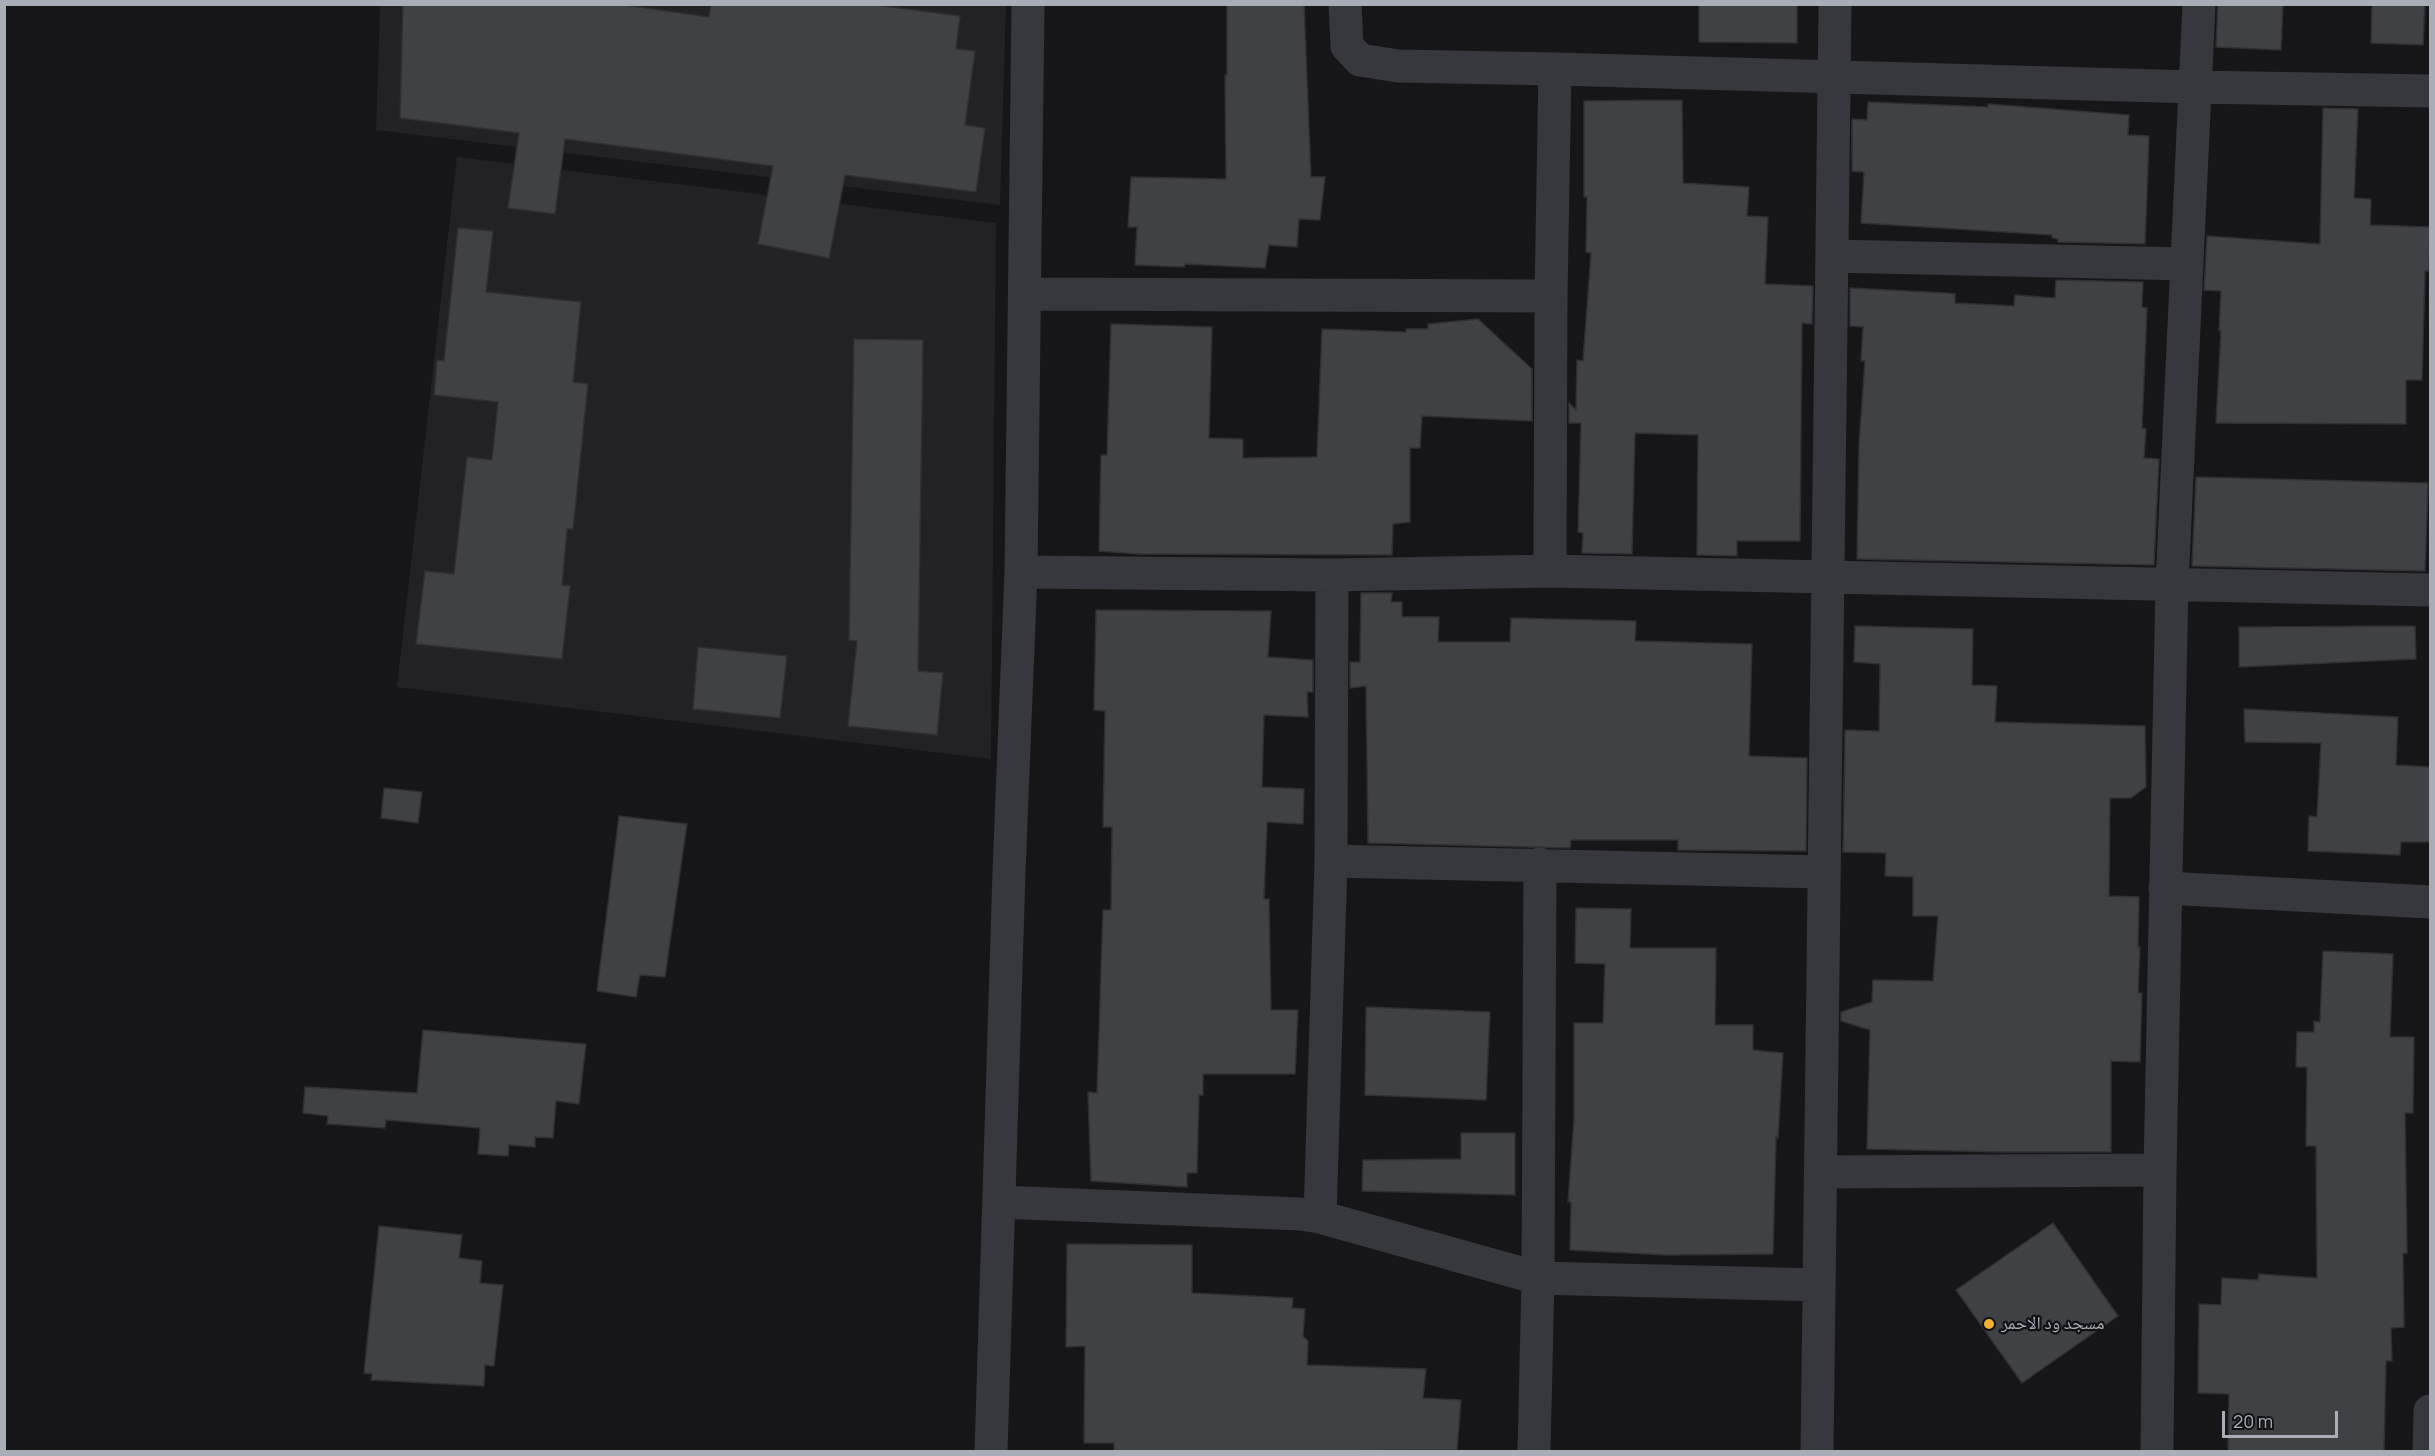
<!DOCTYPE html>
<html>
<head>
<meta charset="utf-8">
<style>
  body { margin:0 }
  #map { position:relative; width:2435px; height:1456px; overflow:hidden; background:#161618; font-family:Manrope,sans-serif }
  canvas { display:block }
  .frame { position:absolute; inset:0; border:6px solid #a8adb8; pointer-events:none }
  .scale { position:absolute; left:2222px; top:1411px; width:116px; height:27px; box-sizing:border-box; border:3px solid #a8adb8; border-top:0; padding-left:8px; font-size:18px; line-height:21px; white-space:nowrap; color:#a8adb8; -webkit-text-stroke:4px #111113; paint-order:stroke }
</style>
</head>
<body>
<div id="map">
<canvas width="2435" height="1456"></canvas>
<div class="frame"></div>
<div class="scale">20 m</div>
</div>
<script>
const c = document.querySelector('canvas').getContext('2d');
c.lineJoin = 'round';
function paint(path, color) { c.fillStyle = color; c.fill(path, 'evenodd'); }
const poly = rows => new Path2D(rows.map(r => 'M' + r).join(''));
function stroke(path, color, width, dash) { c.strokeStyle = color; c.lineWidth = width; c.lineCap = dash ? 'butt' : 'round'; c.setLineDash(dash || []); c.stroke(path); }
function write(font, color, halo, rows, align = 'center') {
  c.font = font + ' Manrope,"Noto Naskh Arabic",sans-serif'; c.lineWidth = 4.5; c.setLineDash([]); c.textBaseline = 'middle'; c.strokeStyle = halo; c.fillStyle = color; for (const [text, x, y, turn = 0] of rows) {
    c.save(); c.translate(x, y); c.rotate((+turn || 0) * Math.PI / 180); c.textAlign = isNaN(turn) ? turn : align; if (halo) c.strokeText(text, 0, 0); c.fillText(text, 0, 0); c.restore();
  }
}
paint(poly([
  [380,5,1006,5,1000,205,376,130],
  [457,157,996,223,991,759,397,687]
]), '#222225');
const building = poly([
  [403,4,617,4,709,17,711,4,868,4,960,16,956,49,975,51,965,125,985,128,976,192,845,175,829,258,758,244,773,166,565,139,555,214,508,208,519,133,400,118,403,4],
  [1227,4,1304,4,1311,177,1325,177,1320,220,1299,219,1297,247,1269,245,1265,268,1185,264,1184,267,1135,265,1137,227,1128,227,1131,177,1226,179,1225,75,1227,75,1227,4],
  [1699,4,1797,4,1797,43,1699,42,1699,4],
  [2218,4,2283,4,2281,50,2216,47,2218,4],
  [2372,4,2425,4,2423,45,2371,43,2372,4],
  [1682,100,1683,183,1749,187,1747,216,1768,217,1765,284,1813,286,1812,324,1802,323,1800,541,1737,541,1737,556,1697,555,1698,435,1635,433,1632,554,1582,553,1583,533,1578,532,1581,423,1569,423,1569,403,1576,410,1577,360,1583,361,1591,253,1586,252,1587,197,1584,197,1584,101,1682,100],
  [1868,102,1988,107,1988,104,2129,115,2128,135,2149,136,2145,244,2058,242,2058,239,2052,238,2052,235,1861,223,1864,172,1852,171,1852,119,1867,120,1868,102],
  [2323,108,2358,109,2354,198,2371,199,2370,225,2430,227,2429,271,2425,271,2422,380,2406,380,2406,424,2216,423,2221,331,2219,331,2221,291,2204,290,2207,236,2320,244,2323,108],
  [458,228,493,231,486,292,581,302,573,382,588,384,573,529,567,529,562,585,570,586,562,659,416,644,425,571,454,574,467,457,492,460,498,402,434,395,437,360,444,361,458,228],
  [2056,280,2143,282,2142,307,2147,308,2142,428,2146,429,2144,458,2159,459,2154,565,1857,559,1859,444,1865,361,1861,361,1863,327,1850,326,1850,288,1946,293,1955,294,1955,303,2014,306,2015,295,2055,298,2056,280],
  [1478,319,1532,369,1532,421,1422,416,1420,448,1410,448,1410,522,1393,524,1392,555,1139,554,1099,551,1101,455,1107,455,1111,324,1212,327,1209,438,1243,439,1243,458,1317,457,1322,329,1406,332,1406,329,1428,329,1428,324,1478,319],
  [854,339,923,340,918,671,943,673,937,735,848,726,857,641,849,640,854,339],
  [2196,477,2428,483,2425,571,2192,566,2196,477],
  [1361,593,1392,593,1391,602,1402,602,1402,617,1439,617,1438,642,1510,642,1511,618,1636,621,1635,641,1752,644,1749,756,1807,758,1806,851,1678,850,1678,840,1571,840,1570,848,1368,843,1366,686,1350,688,1350,662,1360,662,1361,593],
  [1096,610,1271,611,1268,657,1313,660,1313,692,1307,692,1308,717,1264,715,1262,787,1304,789,1303,824,1267,822,1264,899,1269,899,1271,1010,1298,1010,1295,1074,1203,1074,1203,1095,1199,1095,1197,1173,1187,1173,1187,1187,1091,1181,1088,1092,1097,1093,1103,910,1111,910,1112,827,1103,827,1105,711,1094,710,1096,610],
  [1855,626,1973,629,1972,685,1997,686,1995,722,2145,726,2146,787,2131,798,2110,798,2109,896,2139,897,2138,947,2140,947,2138,993,2142,993,2140,1062,2111,1061,2111,1152,2003,1152,1867,1149,1870,1030,1841,1021,1841,1012,1872,1002,1873,980,1933,981,1938,916,1913,916,1913,877,1885,876,1886,853,1843,852,1845,730,1879,731,1880,664,1854,662,1855,626],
  [2415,626,2416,659,2239,667,2239,627,2415,626],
  [698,647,787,656,780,718,693,709,698,647],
  [2244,709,2398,717,2396,765,2430,767,2430,842,2401,842,2400,855,2308,851,2309,816,2317,817,2321,743,2245,742,2244,709],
  [384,788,422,792,418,823,381,818,384,788],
  [619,816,687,824,665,977,640,975,636,997,597,991,619,816],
  [1576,908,1631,909,1630,948,1716,948,1715,1025,1753,1025,1753,1050,1783,1053,1778,1138,1776,1137,1773,1254,1667,1255,1570,1250,1571,1202,1568,1202,1574,1119,1574,1023,1603,1023,1605,964,1575,963,1576,908],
  [2323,951,2393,954,2390,1037,2414,1037,2413,1113,2405,1113,2407,1253,2403,1253,2404,1327,2391,1328,2392,1361,2386,1361,2384,1452,2228,1452,2229,1394,2198,1393,2199,1304,2221,1305,2222,1278,2258,1280,2259,1274,2317,1278,2316,1146,2306,1146,2307,1067,2296,1067,2297,1032,2314,1032,2314,1021,2320,1022,2323,951],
  [1366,1007,1490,1012,1486,1100,1365,1095,1366,1007],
  [423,1030,586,1044,579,1104,556,1101,553,1138,535,1137,535,1147,509,1145,508,1156,478,1154,480,1128,386,1120,385,1128,327,1124,328,1116,303,1113,305,1087,417,1093,423,1030],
  [1461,1133,1515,1133,1515,1195,1362,1191,1363,1160,1461,1159,1461,1133],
  [2053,1223,2118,1316,2022,1383,1956,1290,2053,1223],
  [379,1226,462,1235,459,1258,482,1261,480,1283,503,1285,494,1366,485,1365,484,1386,371,1380,372,1374,364,1373,379,1226],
  [1067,1244,1192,1245,1192,1293,1293,1298,1292,1308,1305,1309,1303,1336,1308,1341,1307,1365,1426,1369,1423,1398,1461,1400,1457,1450,1114,1452,1114,1443,1084,1443,1085,1346,1066,1347,1067,1244]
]);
paint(building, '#404145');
stroke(building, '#303034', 1.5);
stroke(poly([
  [1345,4,1347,46,1360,60,1398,66,1555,69,2195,87,2430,91],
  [1832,256,2187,264],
  [1026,294,1551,296],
  [1550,571,1551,296,1555,69],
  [1021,572,1332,575,1550,571,2430,590],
  [1332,575,1331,861,1320,1217,1538,1278,1819,1285],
  [1331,861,1824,872],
  [2165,888,2430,902],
  [1821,1172,2160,1170],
  [1000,1202,1300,1214,1320,1217],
  [991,1452,1009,872,1021,572,1028,4],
  [1534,1452,1538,1278,1540,864],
  [1817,1452,1835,4],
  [2157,1452,2160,1170,2172,584,2199,4],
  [2429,1452,2430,1411]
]), '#37383d', 33);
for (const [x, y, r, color] of [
  [1989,1324,6,"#f2b134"]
]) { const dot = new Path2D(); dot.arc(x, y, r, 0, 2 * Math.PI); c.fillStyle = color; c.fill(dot); stroke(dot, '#111113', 2); }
write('18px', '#a8adb8', '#111113', [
  ["مسجد ود الاحمر",2001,1324]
], 'left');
</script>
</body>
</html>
